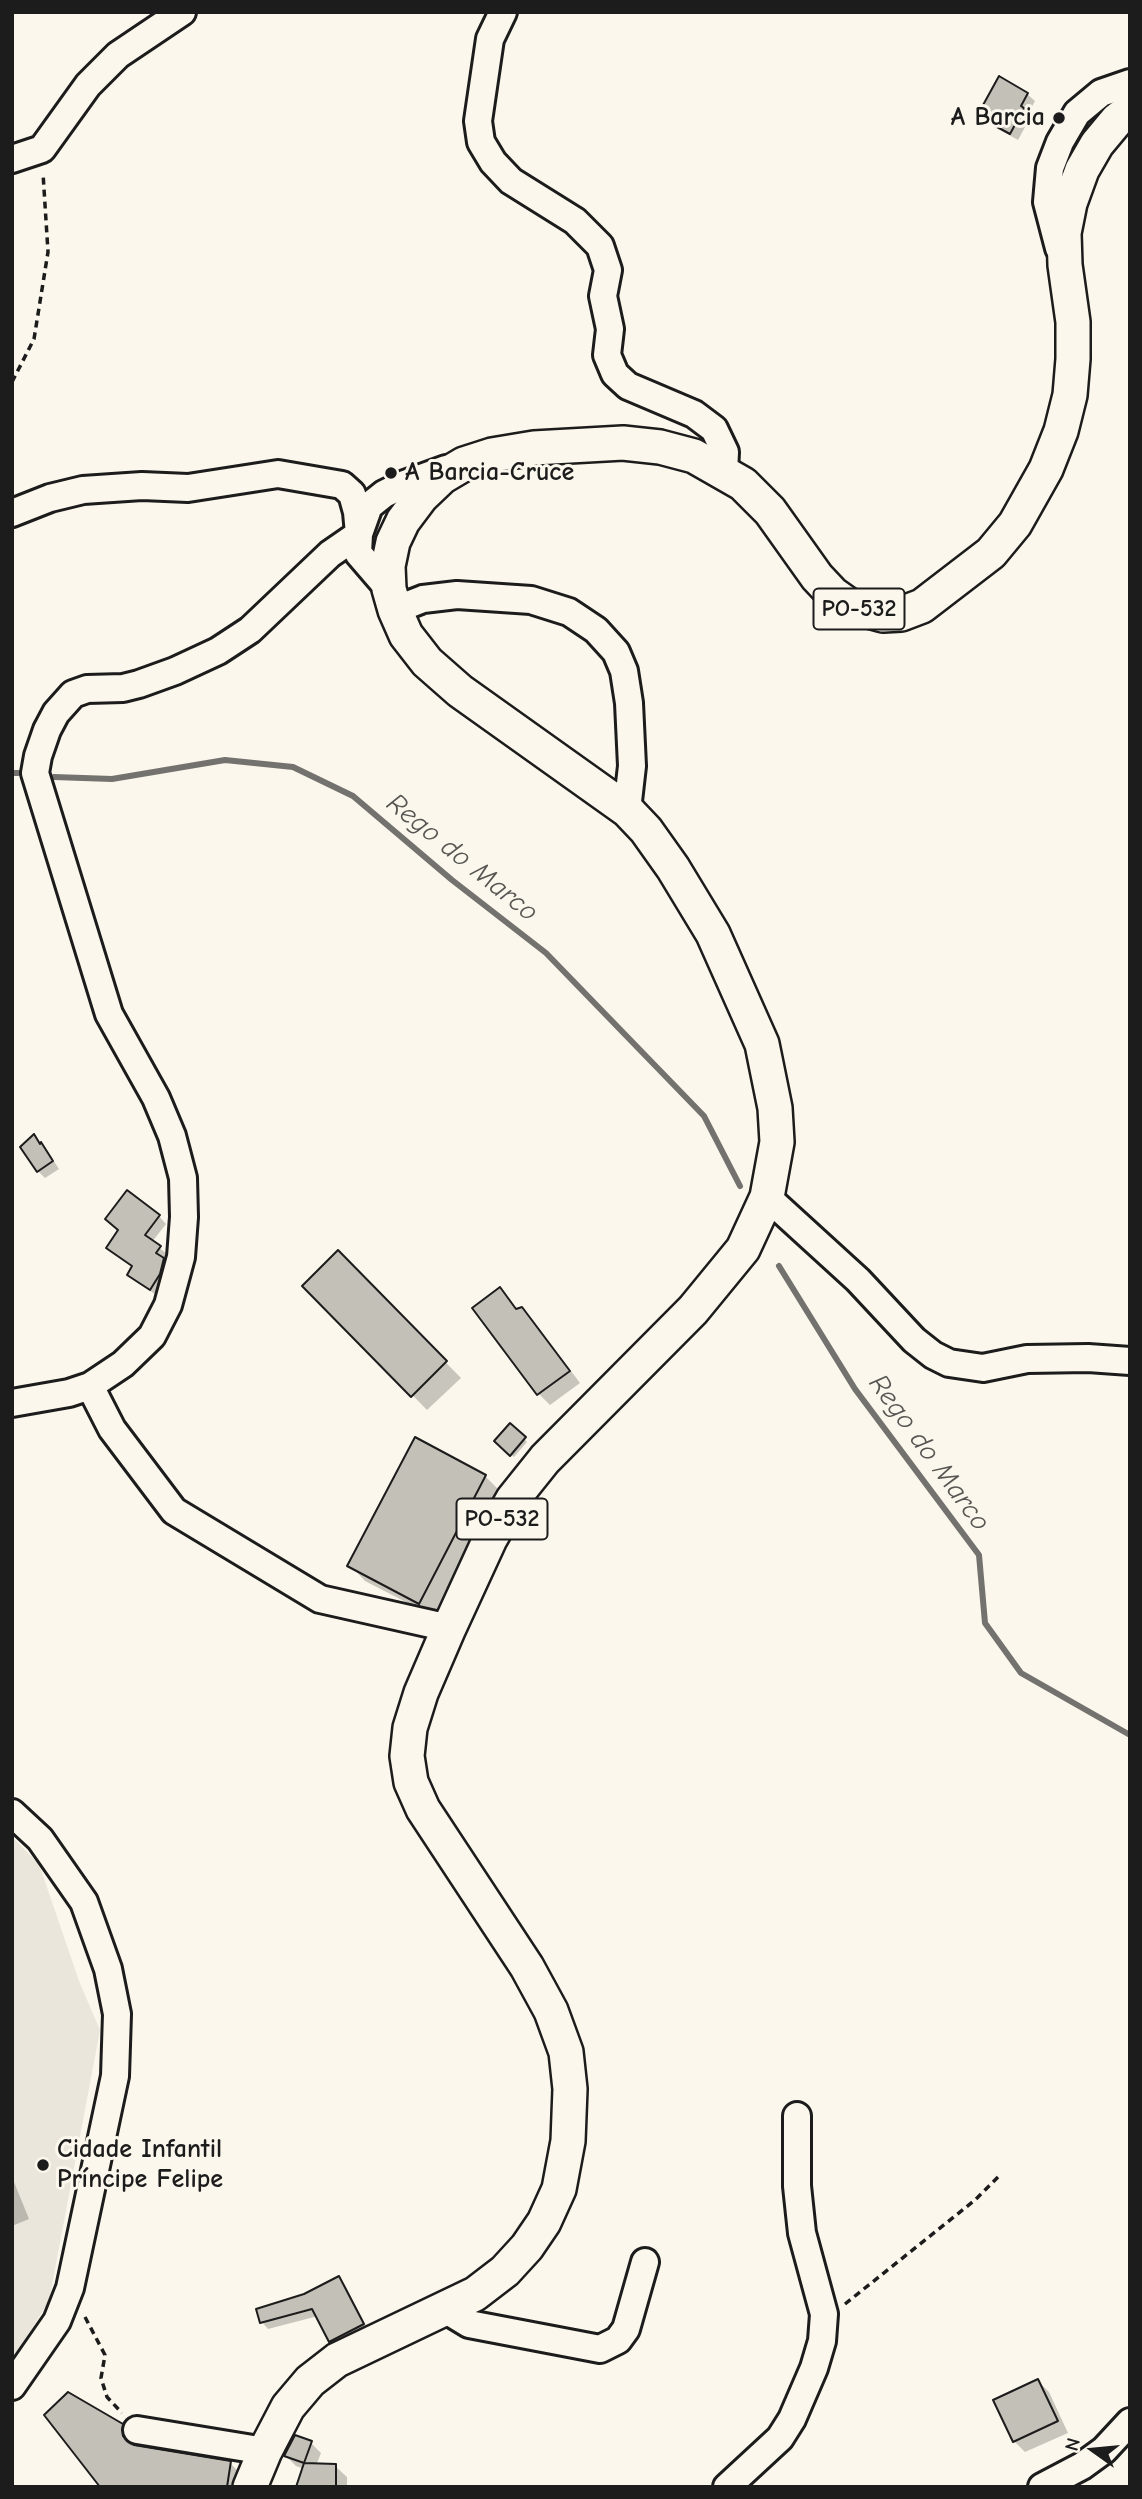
<!DOCTYPE html>
<html>
<head>
<meta charset="utf-8">
<style>
  body { margin:0 }
  #map { position:relative; width:1142px; height:2499px; overflow:hidden; background:#fbf7ec; font-family:"Comic Neue",sans-serif }
  canvas { display:block }
  .frame { position:absolute; inset:0; border:14px solid #1c1c1c; pointer-events:none }
  .north { position:absolute; left:1058px; top:2415px; width:70px; height:70px; -webkit-text-stroke:5px #fbf7ec; paint-order:stroke; rotate:285deg; font-size:19px; font-weight:700; line-height:28px; text-align:center; color:#1c1c1c }
  .north::after { content:''; display:block; margin:auto; width:24px; height:32px; background:#1c1c1c; clip-path:polygon(50% 0,100% 100%,50% 72%,0 100%) }
</style>
</head>
<body>
<div id="map">
<canvas width="1142" height="2499"></canvas>
<div class="frame"></div>
<div class="north">N</div>
</div>
<script>
const c = document.querySelector('canvas').getContext('2d');
c.lineJoin = 'round';
function paint(path, color) { c.fillStyle = color; c.fill(path, 'evenodd'); }
const poly = rows => new Path2D(rows.map(r => 'M' + r).join(''));
function stroke(path, color, width, dash) { c.strokeStyle = color; c.lineWidth = width; c.lineCap = dash ? 'butt' : 'round'; c.setLineDash(dash || []); c.stroke(path); }
function write(font, color, halo, rows, align = 'center') {
  c.font = font + ' "Comic Neue",sans-serif'; c.lineWidth = 6; c.setLineDash([]); c.textBaseline = 'middle'; c.strokeStyle = halo; c.fillStyle = color; for (const [text, x, y, turn = 0] of rows) {
    c.save(); c.translate(x, y); c.rotate((+turn || 0) * Math.PI / 180); c.textAlign = isNaN(turn) ? turn : align; if (halo) c.strokeText(text, 0, 0); c.fillText(text, 0, 0); c.restore();
  }
}
paint(poly([
  [12,1837,39,1864,79,1981,100,2030,49,2301,12,2360]
]), '#eae6dc');
paint(poly([
  [1027,94,1035,101,1028,114,1031,116,1018,140,987,123,980,115],
  [34,1137,48,1152,59,1169,45,1178,38,1171],
  [159,1216,166,1224,152,1242,167,1254,163,1260,171,1267,158,1296,136,1282,129,1275,134,1267,108,1248],
  [338,1253,461,1378,427,1410,305,1286],
  [500,1289,518,1310,522,1309,533,1320,580,1383,550,1405,539,1394,475,1308],
  [510,1425,527,1442,514,1457,496,1441],
  [415,1439,485,1476,500,1491,435,1617,365,1581,350,1565],
  [12,2177,29,2219,12,2226],
  [339,2278,345,2285,369,2331,337,2347,331,2341,318,2316,268,2329,262,2322],
  [1038,2381,1049,2392,1068,2433,1025,2452,1014,2441],
  [122,2425,135,2438,134,2447,230,2463,242,2475,240,2487,103,2487],
  [296,2437,311,2443,321,2453,316,2466,335,2466,347,2477,347,2487,297,2487,304,2469,296,2466,286,2456]
]), '#0003');
stroke(poly([
  [12,773,18,773],
  [54,777,112,779,225,760,293,767,353,796,452,880,546,953,704,1116,740,1186],
  [779,1266,855,1389,979,1555,985,1623,1021,1673,1130,1735]
]), '#74726e', 6);
const building = poly([
  [999,76,1028,93,1021,106,1024,108,1010,134,977,116,999,76],
  [34,1134,40,1144,41,1142,53,1161,37,1172,20,1147,34,1134],
  [127,1190,160,1215,145,1235,161,1246,156,1253,164,1258,160,1274,150,1290,127,1275,132,1266,106,1248,118,1230,105,1219,127,1190],
  [338,1250,447,1361,411,1397,302,1286,338,1250],
  [500,1287,516,1309,522,1307,570,1371,537,1395,472,1308,500,1287],
  [510,1423,526,1437,510,1456,494,1441,510,1423],
  [415,1437,486,1475,419,1604,347,1566,415,1437],
  [339,2276,364,2324,329,2342,312,2309,260,2323,256,2309,304,2294,339,2276],
  [1038,2379,1058,2421,1013,2442,993,2400,1038,2379],
  [68,2392,123,2424,123,2436,134,2445,231,2461,227,2487,100,2487,44,2415,68,2392],
  [295,2435,312,2441,304,2463,284,2456,295,2435],
  [304,2463,336,2464,336,2487,296,2487,304,2463]
]);
paint(building, '#c3c0b8');
stroke(building, '#1c1c1c', 2);
const minor = poly([
  [503,12,490,39,478,121,481,142,493,162,511,181,575,221,600,246,608,270,603,296,610,329,607,355,615,374,628,386,694,414,714,429,725,452,724,472],
  [12,159,42,149,88,85,118,55,182,12],
  [1059,248,1047,202,1050,168,1060,142,1077,113,1101,93,1130,83],
  [12,513,50,498,83,490,142,486,188,488,278,474,342,485,352,494,357,512,359,534,330,554,250,630,218,651,175,671,139,684,123,688,87,689,73,694,56,713,47,730,38,756,35,773,109,1014,156,1098,172,1136,183,1178,184,1217,181,1257,168,1305,152,1336,123,1364,90,1386,69,1393,12,1403],
  [389,589,358,553,359,534,369,506,384,494,402,485,446,469],
  [395,610,423,599,457,595,531,600,569,612,596,630,616,652,624,671,629,703,632,766,627,810],
  [767,1197,858,1280,914,1340,933,1355,949,1363,983,1368,1027,1359,1088,1358,1130,1361],
  [90,1386,112,1429,174,1511,320,1599,449,1628],
  [12,1813,40,1839,84,1902,108,1969,117,2014,115,2076,70,2288,57,2321,12,2386],
  [446,2310,469,2324,600,2349,618,2340,626,2329,645,2262],
  [137,2430,265,2451],
  [727,2487,780,2438,792,2419,814,2368,822,2341,824,2314,802,2233,797,2186,797,2116],
  [1042,2487,1082,2466,1104,2450,1130,2422]
]);
const major = poly([
  [250,2487,265,2451,288,2407,310,2381,337,2360,475,2294,505,2271,527,2247,544,2222,559,2189,568,2141,570,2089,566,2052,551,2011,527,1967,423,1809,411,1782,407,1756,410,1728,421,1693,449,1628,490,1539,513,1499,545,1459,693,1310,743,1249,767,1197,777,1142,775,1108,762,1044,713,934,673,868,646,830,627,810,460,691,427,662,406,635,395,610,389,589,388,566,393,542,403,521,421,497,442,477,464,464,492,455,534,448,623,443,660,447,694,456,743,484,770,511,817,577,833,594,850,606,883,615,901,614,922,606,991,553,1015,524,1046,469,1061,431,1070,395,1073,359,1073,322,1065,265,1064,233,1070,203,1082,170,1097,144,1117,120,1130,110]
]);
stroke(minor, '#1c1c1c', 32);
stroke(major, '#1c1c1c', 38);
stroke(poly([
  [12,382,34,339,48,252,43,173],
  [845,2304,975,2200,999,2176],
  [85,2317,105,2355,101,2378,107,2397,122,2413]
]), '#1c1c1c', 3.5, [7, 5]);
stroke(minor, '#fbf7ec', 26);
stroke(major, '#fbf7ec', 33);
for (const [x, y, r, color] of [
  [1059,118,7,"#1c1c1c"],
  [391,473,7,"#1c1c1c"],
  [43,2165,7,"#1c1c1c"]
]) { const dot = new Path2D(); dot.arc(x, y, r, 0, 2 * Math.PI); c.fillStyle = color; c.fill(dot); stroke(dot, '#fbf7ec', 2.5); }
for (const [x, y, w] of [
  [859,609,91],
  [502,1519,91]
]) { const box = new Path2D(); box.roundRect(x - w / 2, y - 20.5, w, 41, 5); c.fillStyle = '#fbf7ec'; c.fill(box); stroke(box, '#1c1c1c', 2); }
write('bold 24px', '#1c1c1c', null, [
  ["PO-532",859,609],
  ["PO-532",502,1519]
]);
write('bold 26px', '#1c1c1c', '#fbf7ec', [
  ["A Barcia",1045,118,"right"],
  ["A Barcia-Cruce",405,473],
  ["Cidade Infantil",57,2150],
  ["Príncipe Felipe",57,2180]
], 'left');
write('italic 28px', '#575653', '#fbf7ec', [
  ["Rego do Marco",462,858,39],
  ["Rego do Marco",929,1453,54]
]);
</script>
</body>
</html>
